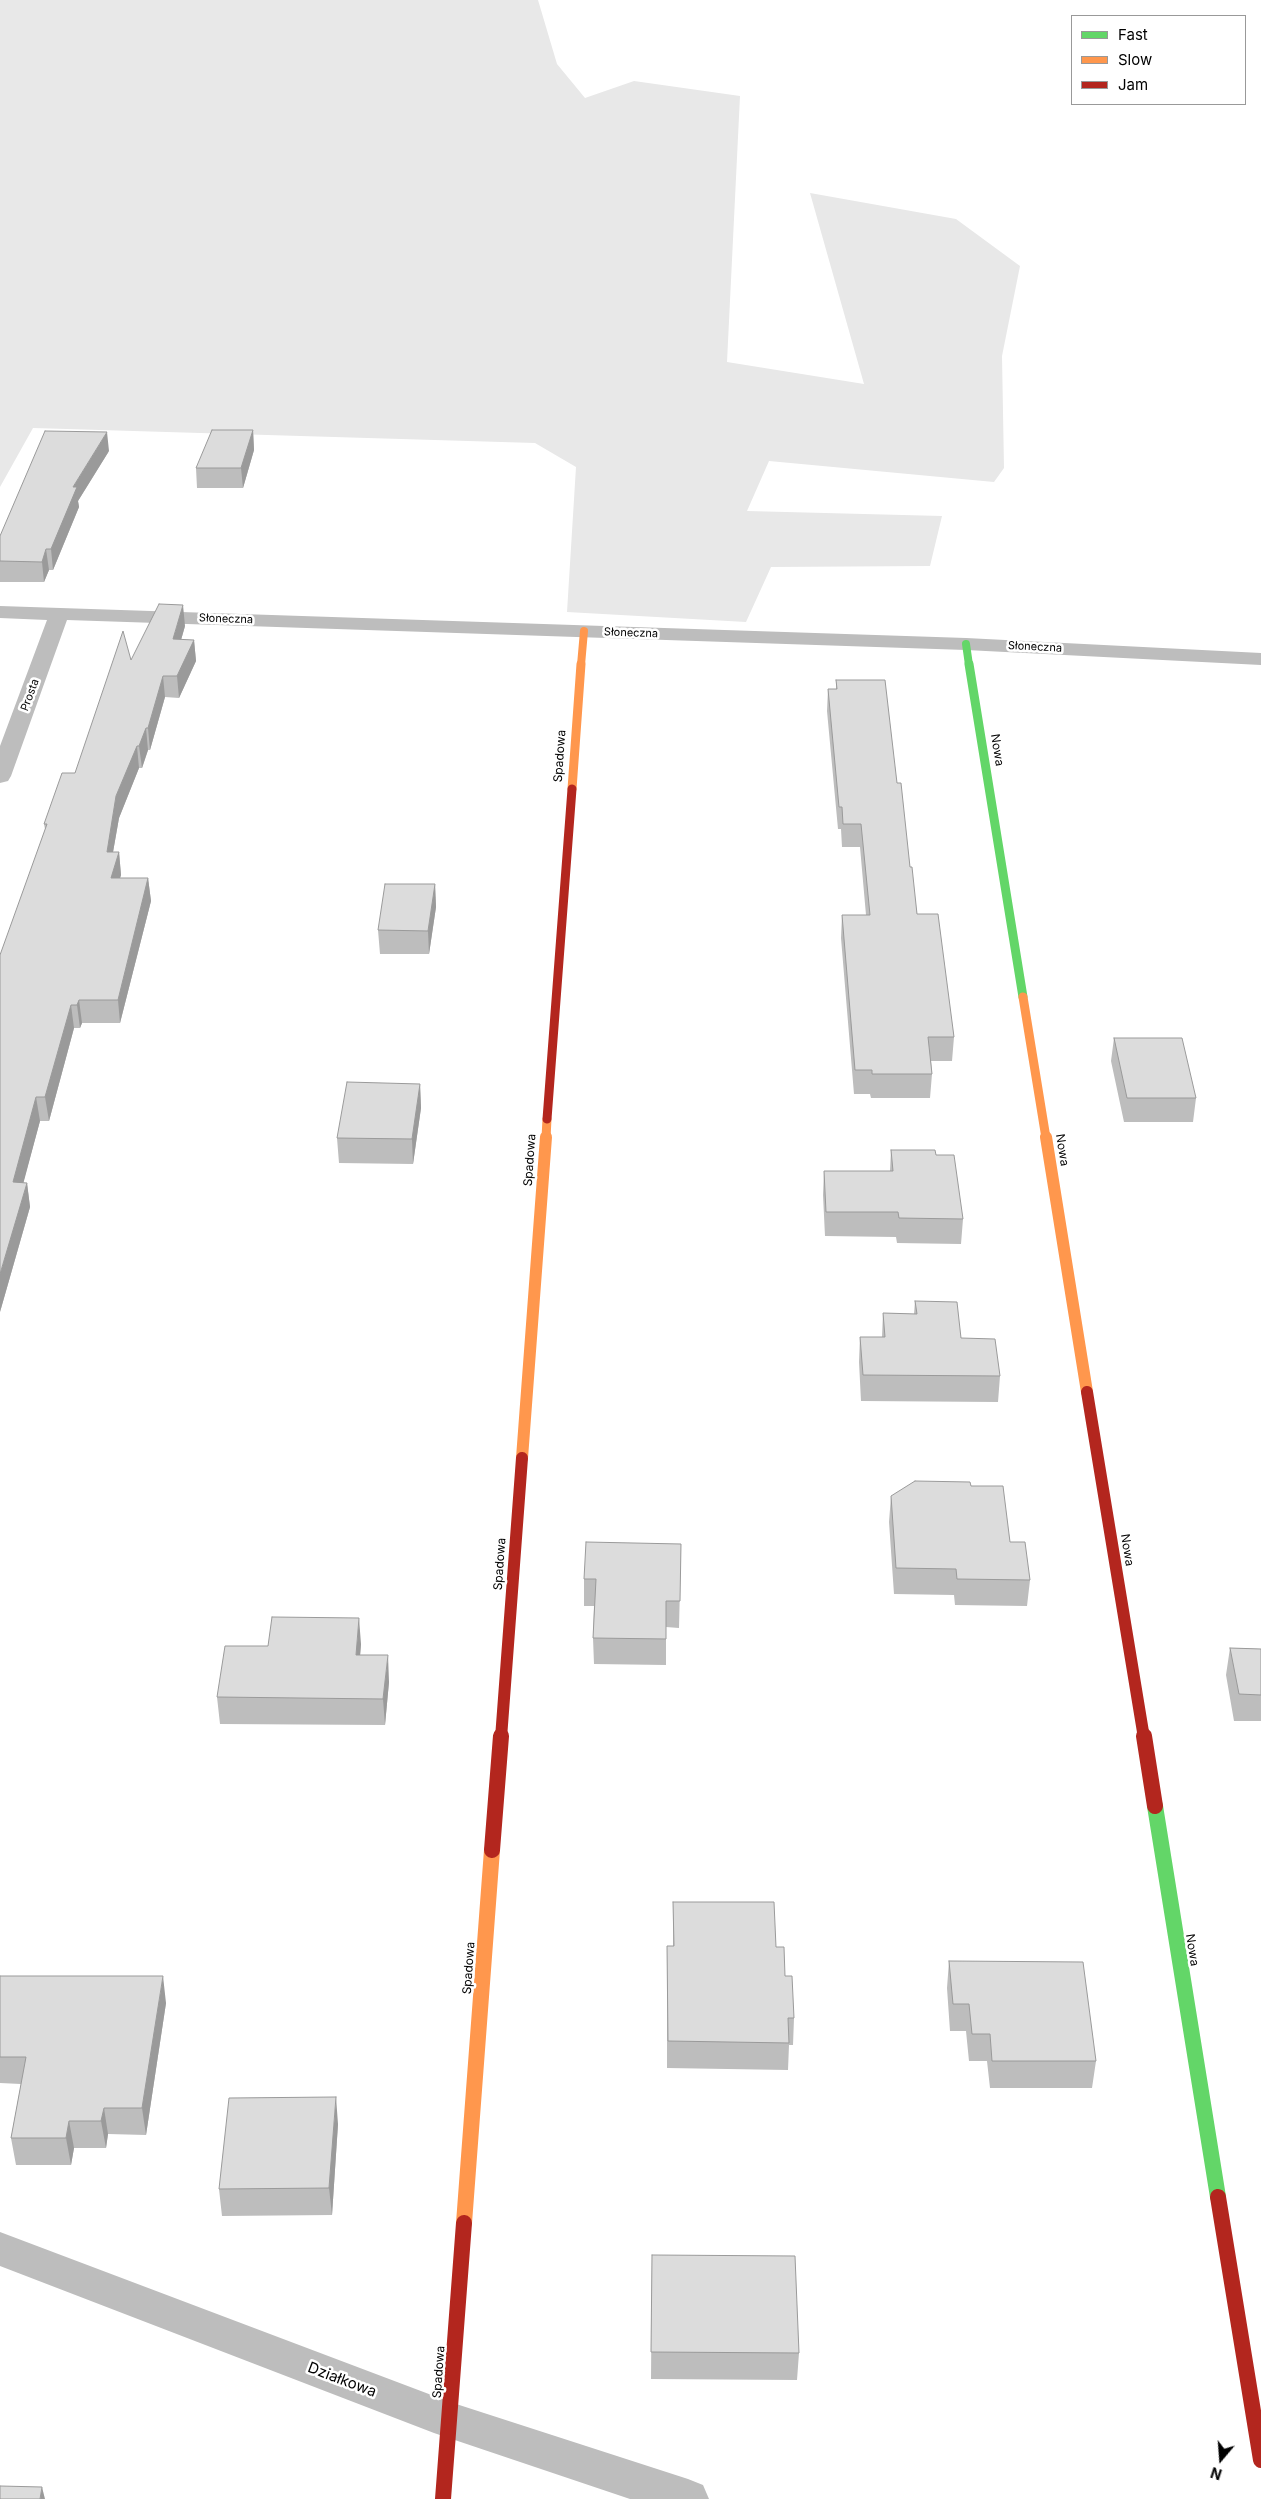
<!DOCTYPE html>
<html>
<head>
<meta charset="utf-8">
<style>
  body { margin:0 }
  #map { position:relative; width:1261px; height:2499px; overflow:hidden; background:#fff; font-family:Inter,sans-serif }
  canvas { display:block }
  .legend { position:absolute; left:1071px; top:15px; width:175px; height:90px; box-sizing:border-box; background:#fff; border:1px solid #999; margin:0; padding:6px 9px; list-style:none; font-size:15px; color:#000 }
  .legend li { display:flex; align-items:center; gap:10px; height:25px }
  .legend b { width:25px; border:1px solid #999 }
  .north { position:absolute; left:1196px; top:2434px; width:50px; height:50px; -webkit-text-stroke:4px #fff; paint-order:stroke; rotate:198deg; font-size:14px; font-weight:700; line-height:20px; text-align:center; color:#000 }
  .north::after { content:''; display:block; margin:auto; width:18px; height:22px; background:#000; clip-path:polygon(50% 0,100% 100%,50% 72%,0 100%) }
</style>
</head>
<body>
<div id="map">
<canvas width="1261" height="2499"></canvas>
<ul class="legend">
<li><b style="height:6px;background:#63d668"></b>Fast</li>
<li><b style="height:6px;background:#ff974d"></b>Slow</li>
<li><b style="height:6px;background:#b3261e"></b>Jam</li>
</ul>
<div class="north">N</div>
</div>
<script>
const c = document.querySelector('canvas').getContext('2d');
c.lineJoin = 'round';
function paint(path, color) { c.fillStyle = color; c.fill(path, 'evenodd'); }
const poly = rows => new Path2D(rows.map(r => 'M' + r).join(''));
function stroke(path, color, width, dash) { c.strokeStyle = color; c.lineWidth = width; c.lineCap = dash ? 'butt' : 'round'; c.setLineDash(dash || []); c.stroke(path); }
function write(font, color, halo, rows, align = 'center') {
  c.font = font + ' Inter,sans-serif'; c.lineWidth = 5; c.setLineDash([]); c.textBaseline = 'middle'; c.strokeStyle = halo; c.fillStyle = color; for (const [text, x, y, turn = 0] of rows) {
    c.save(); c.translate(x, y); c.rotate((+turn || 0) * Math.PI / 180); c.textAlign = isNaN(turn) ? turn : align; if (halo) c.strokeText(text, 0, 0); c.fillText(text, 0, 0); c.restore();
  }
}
paint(poly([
  [0,0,538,0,557,64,585,98,634,81,740,96,727,362,864,384,810,193,956,219,1020,266,1002,356,1004,468,994,482,769,461,747,511,942,516,930,566,771,567,746,622,567,612,576,467,535,443,33,428,0,487]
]), '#e8e8e8');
paint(poly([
  [0,606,966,638,1261,653,1261,665,966,650,67,620,11,776,8,781,0,783,0,746,47,620,0,618,0,606],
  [0,2232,450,2402,688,2479,703,2485,709,2499,630,2499,434,2433,0,2266,0,2232]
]), '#bdbdbd');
stroke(poly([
  [966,644,969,665]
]), '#63d668', 8);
stroke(poly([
  [969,664,1023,997]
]), '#63d668', 9);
stroke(poly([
  [1155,1806,1218,2197]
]), '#63d668', 16);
stroke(poly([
  [581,665,584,631]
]), '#ff974d', 8);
stroke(poly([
  [572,789,581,664],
  [1023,997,1046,1138],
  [546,1138,547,1119]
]), '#ff974d', 9);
stroke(poly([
  [1046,1137,1087,1392],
  [522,1458,546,1137]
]), '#ff974d', 12);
stroke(poly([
  [464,2223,492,1850]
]), '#ff974d', 16);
stroke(poly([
  [547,1119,572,789]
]), '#b3261e', 9);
stroke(poly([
  [1087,1392,1144,1738],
  [501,1738,522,1458]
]), '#b3261e', 12);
stroke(poly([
  [1144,1736,1155,1806],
  [492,1850,501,1736],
  [1218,2197,1261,2460],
  [443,2499,464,2223]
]), '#b3261e', 16);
paint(poly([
  [253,430,254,450,243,488,197,488,196,468],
  [109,451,78,501,79,507,53,570,49,570,44,582,0,582,0,561],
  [185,626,181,640,194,640,196,661,179,698,165,697,150,750,148,750,142,768,139,768,119,818,113,852,119,852,121,875,120,878,148,878,151,901,120,1023,82,1023,80,1028,74,1028,49,1121,40,1121,23,1183,27,1183,30,1207,0,1312,45,829,44,824,75,773,131,660],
  [836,680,897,783,917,914,954,1037,952,1061,931,1061,932,1074,930,1098,871,1098,870,1094,854,1094,841,938,842,915,866,915,860,847,842,847,841,829,838,829,827,711,828,689,836,689],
  [435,884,436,907,429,954,380,954,378,930],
  [1114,1038,1196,1098,1193,1122,1124,1122,1111,1061],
  [420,1084,421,1108,413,1164,339,1163,337,1138],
  [891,1150,936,1155,963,1219,961,1244,897,1243,896,1237,825,1236,823,1195,824,1171,890,1171],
  [915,1301,961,1338,1000,1376,998,1402,861,1401,859,1362,860,1337,882,1337,883,1313,914,1314],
  [971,1486,1010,1542,1030,1580,1027,1606,955,1605,954,1595,894,1594,889,1522,891,1496],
  [681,1544,679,1628,666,1627,666,1665,594,1664,593,1638,594,1606,584,1606,584,1579],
  [361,1644,360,1655,389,1682,385,1725,220,1724,217,1697,268,1646],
  [1230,1648,1261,1649,1261,1721,1234,1721,1226,1675],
  [673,1902,776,1947,785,1976,794,2018,793,2045,789,2045,788,2070,667,2068,667,1946,673,1946],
  [949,1961,1096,2061,1092,2088,990,2088,987,2061,969,2061,966,2031,950,2031,947,1988],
  [0,1976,166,2003,146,2135,108,2134,106,2148,74,2148,71,2165,16,2165,11,2138,21,2084,0,2083],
  [338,2124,332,2215,222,2216,219,2189],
  [652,2255,799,2353,797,2380,651,2379]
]), '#bdbdbd');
paint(poly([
  [253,430,254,450,243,488,241,468],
  [107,432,109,451,78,501,79,507,53,570,51,549,73,487],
  [46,549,49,570,44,582,42,562],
  [183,605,185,626,175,661,173,639],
  [194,640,196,661,179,698,177,676],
  [163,676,165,697,150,750,148,728],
  [146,728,148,750,142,768,139,746],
  [137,746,139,768,119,818,109,875,107,852,116,796],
  [119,852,121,875,113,901,111,878],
  [148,878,151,901,120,1023,118,1000],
  [435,884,436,907,429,954,428,931],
  [79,1000,82,1023,80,1028,77,1005],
  [71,1005,74,1028,49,1121,45,1097],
  [420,1084,421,1108,413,1164,412,1139],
  [36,1097,40,1121,17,1207,13,1182],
  [27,1183,30,1207,0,1312,0,1274],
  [359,1618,361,1644,358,1682,356,1655],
  [388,1655,389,1682,385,1725,383,1699],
  [163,1976,166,2003,146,2135,142,2108],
  [336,2097,338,2124,332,2215,329,2188],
  [104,2108,108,2134,106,2148,101,2121],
  [69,2121,74,2148,71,2165,66,2138],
  [42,2487,45,2499,40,2499]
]), '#9a9a9a');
const building = poly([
  [212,430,253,430,241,468,196,468,212,430],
  [45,431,107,432,73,487,77,487,51,549,46,549,42,562,0,561,0,536,45,431],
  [159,604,183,605,173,639,194,640,177,676,163,676,148,728,146,728,139,746,137,746,116,796,107,852,119,852,111,878,148,878,118,1000,79,1000,77,1005,71,1005,45,1097,36,1097,13,1182,27,1183,0,1274,0,955,47,824,44,824,62,773,75,773,123,631,131,660,159,604],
  [836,680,885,680,897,783,901,783,910,867,912,867,917,914,938,914,954,1037,928,1037,932,1074,872,1074,872,1070,855,1070,842,915,870,915,861,824,843,824,842,807,839,807,828,689,837,689,836,680],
  [385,884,435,884,428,931,378,930,385,884],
  [1114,1038,1182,1038,1196,1098,1127,1098,1114,1038],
  [347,1082,420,1084,412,1139,337,1138,347,1082],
  [891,1150,935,1150,936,1155,954,1155,963,1219,899,1218,898,1212,826,1212,824,1171,893,1171,891,1150],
  [915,1301,957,1302,961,1338,995,1339,1000,1376,863,1375,860,1337,885,1337,883,1313,917,1314,915,1301],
  [915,1481,970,1482,971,1486,1003,1486,1010,1542,1025,1542,1030,1580,957,1579,956,1569,896,1568,891,1496,915,1481],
  [586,1542,681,1544,680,1601,666,1601,666,1639,593,1638,596,1579,584,1579,586,1542],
  [272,1617,359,1618,356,1655,388,1655,383,1699,217,1697,225,1646,268,1646,272,1617],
  [1230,1648,1261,1649,1261,1695,1239,1694,1230,1648],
  [673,1902,774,1902,776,1947,784,1947,785,1976,792,1976,794,2018,788,2018,789,2043,668,2041,667,1946,674,1946,673,1902],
  [949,1961,1083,1962,1096,2061,992,2061,990,2034,972,2034,969,2004,953,2004,949,1961],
  [0,1976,163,1976,142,2108,104,2108,101,2121,69,2121,66,2138,11,2138,26,2057,0,2057,0,1976],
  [336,2097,329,2188,219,2189,229,2098,336,2097],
  [652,2255,795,2256,799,2353,651,2352,652,2255],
  [0,2486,42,2487,40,2499,0,2499,0,2486]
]);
paint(building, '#dcdcdc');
stroke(building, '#9a9a9a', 1);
write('11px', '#000', '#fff', [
  ["Słoneczna",226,619,2],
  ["Słoneczna",631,633,2],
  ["Słoneczna",1035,647,3],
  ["Prosta",30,695,-70]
]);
write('12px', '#000', '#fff', [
  ["Nowa",997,750,81],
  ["Spadowa",560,756,-86],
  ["Nowa",1062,1150,81],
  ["Spadowa",530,1160,-86],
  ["Nowa",1127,1550,81],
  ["Spadowa",500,1564,-86],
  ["Nowa",1192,1950,81],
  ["Spadowa",469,1968,-86],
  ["Spadowa",439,2372,-86]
]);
write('15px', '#000', '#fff', [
  ["Działkowa",342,2380,21]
]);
</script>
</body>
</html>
